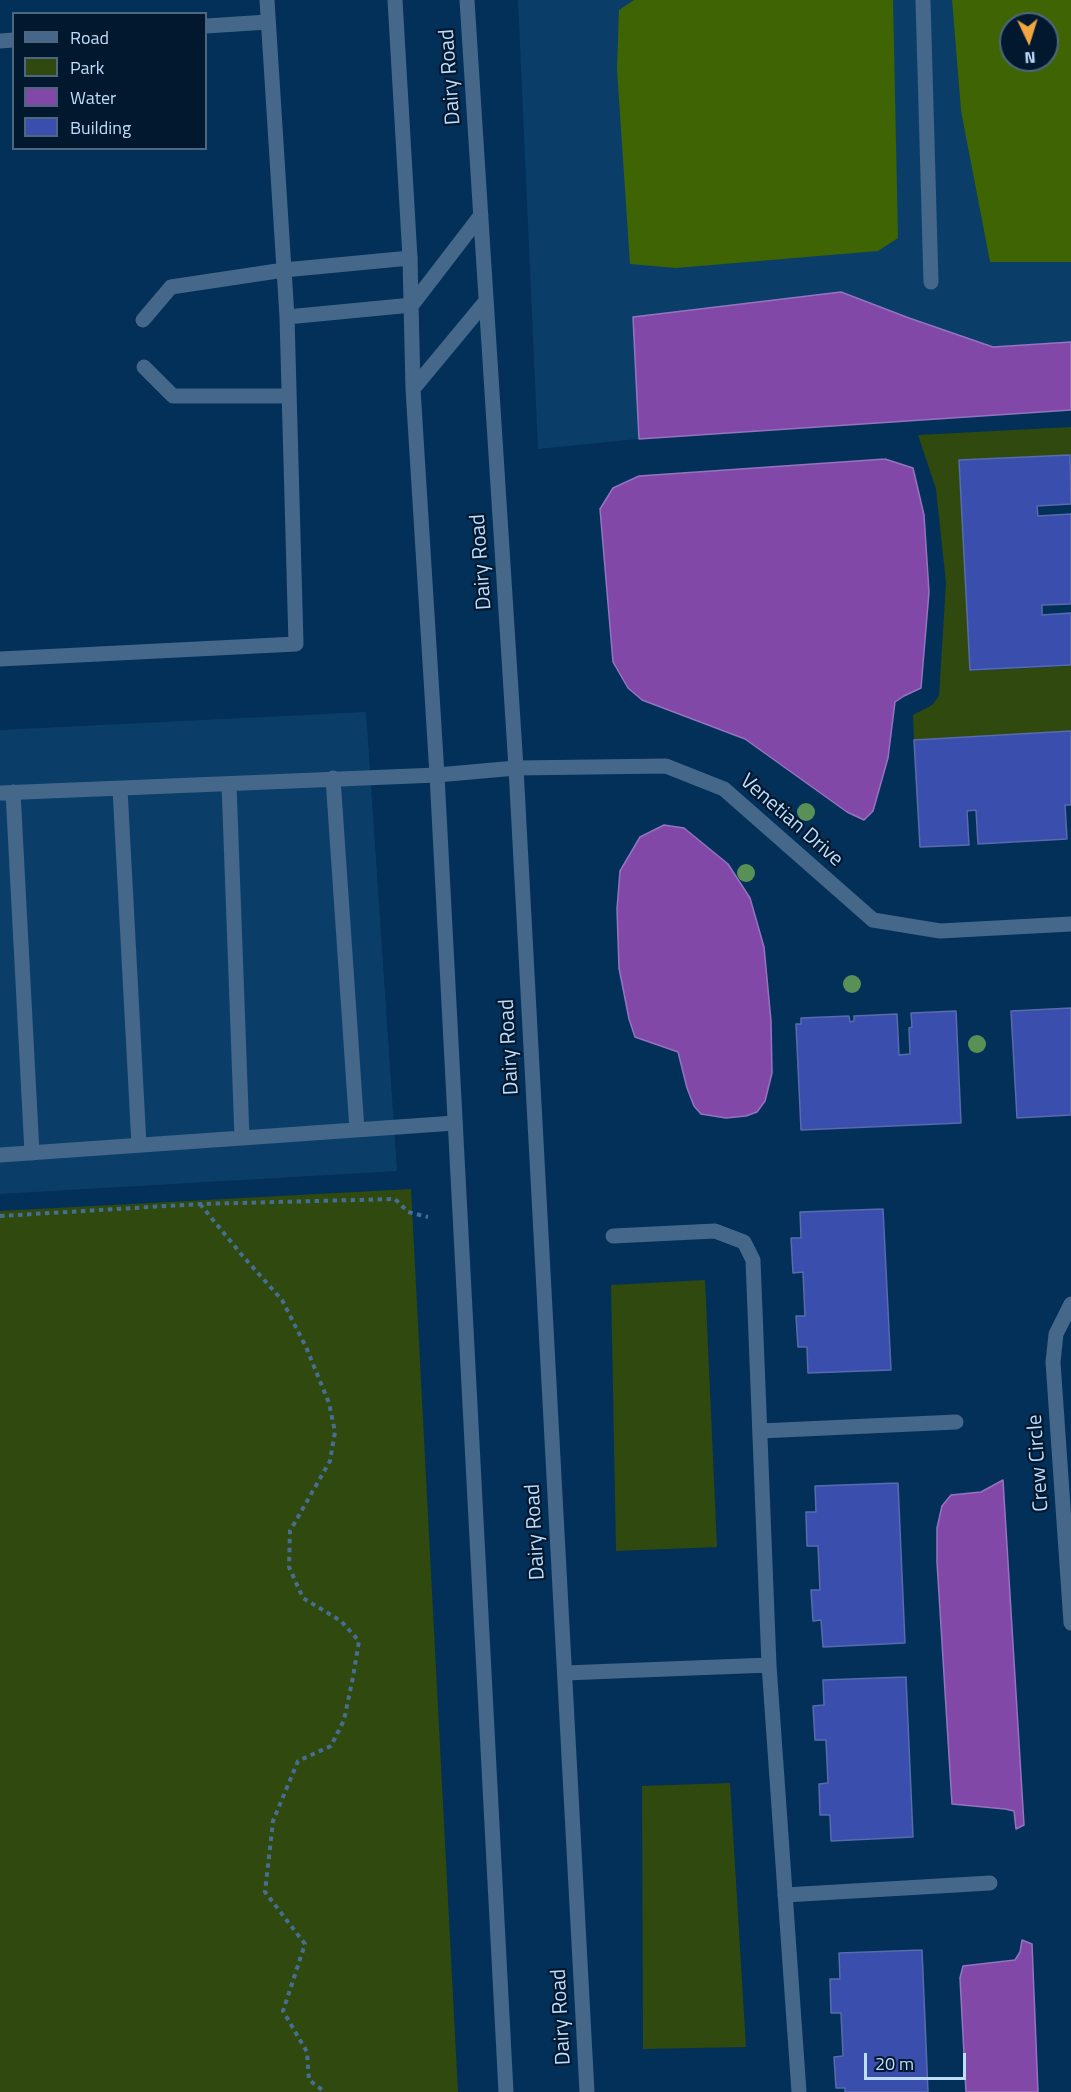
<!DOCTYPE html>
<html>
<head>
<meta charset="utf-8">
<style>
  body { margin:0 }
  #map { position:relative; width:1071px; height:2092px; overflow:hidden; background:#023058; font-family:"Titillium Web",sans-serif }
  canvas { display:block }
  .legend { position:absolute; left:12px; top:12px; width:195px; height:138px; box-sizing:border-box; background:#02182e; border:2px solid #4e6680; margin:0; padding:8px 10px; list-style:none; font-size:18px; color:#bfdcfb }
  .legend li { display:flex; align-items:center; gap:12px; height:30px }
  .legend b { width:30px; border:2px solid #4e6680 }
  .north { position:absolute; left:999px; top:12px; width:60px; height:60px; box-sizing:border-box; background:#02182e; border:2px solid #4e6680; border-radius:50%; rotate:176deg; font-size:16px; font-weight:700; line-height:24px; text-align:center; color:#bfdcfb }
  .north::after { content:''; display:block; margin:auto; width:21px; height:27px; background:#f1a540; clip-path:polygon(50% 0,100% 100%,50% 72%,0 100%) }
  .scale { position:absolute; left:864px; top:2053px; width:102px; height:27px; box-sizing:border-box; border:3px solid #bfdcfb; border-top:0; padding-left:8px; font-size:18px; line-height:21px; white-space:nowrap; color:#bfdcfb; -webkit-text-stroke:4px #02182e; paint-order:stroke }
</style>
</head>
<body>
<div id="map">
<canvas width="1071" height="2092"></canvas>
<ul class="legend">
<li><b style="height:8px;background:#45678a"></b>Road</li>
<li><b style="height:16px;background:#30490e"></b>Park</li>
<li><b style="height:16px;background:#8248a7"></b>Water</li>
<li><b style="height:16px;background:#3a4ead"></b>Building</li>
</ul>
<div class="north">N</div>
<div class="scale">20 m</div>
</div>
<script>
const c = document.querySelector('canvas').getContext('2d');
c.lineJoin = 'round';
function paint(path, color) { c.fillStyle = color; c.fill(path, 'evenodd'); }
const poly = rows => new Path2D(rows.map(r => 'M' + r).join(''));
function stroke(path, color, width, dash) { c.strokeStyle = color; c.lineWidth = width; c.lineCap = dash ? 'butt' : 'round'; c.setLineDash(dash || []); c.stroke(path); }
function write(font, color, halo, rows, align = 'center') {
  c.font = font + ' "Titillium Web",sans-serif'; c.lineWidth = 4.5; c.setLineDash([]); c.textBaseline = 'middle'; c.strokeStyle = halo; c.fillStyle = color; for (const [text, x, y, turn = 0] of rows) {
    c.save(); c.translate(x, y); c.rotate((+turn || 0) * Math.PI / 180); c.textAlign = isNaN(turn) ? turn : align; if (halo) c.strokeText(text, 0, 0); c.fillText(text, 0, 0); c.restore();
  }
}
paint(poly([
  [518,0,952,0,961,111,990,262,1071,262,1071,342,993,347,909,318,841,292,639,439,647,438,538,449],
  [366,712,397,1171,0,1194,0,730]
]), '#0a3e69');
paint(poly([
  [1071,427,1071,455,959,461,970,671,1071,666,1071,731,914,740,913,715,932,705,939,696,946,583,936,489,918,435],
  [411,1189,458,2092,0,2092,0,1211],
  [705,1280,717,1547,616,1551,611,1285],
  [730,1783,746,2047,643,2049,642,1786]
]), '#30490e');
paint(poly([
  [634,0,893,0,898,238,878,251,676,268,630,264,617,69,619,10],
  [952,0,1071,0,1071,262,990,262,961,111],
  [1011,24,1047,24,1047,60,1011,60]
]), '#3f6403');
const water = poly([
  [841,292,909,318,993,347,1071,342,1071,410,639,439,633,317,841,292],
  [885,459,913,468,924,515,929,592,921,688,904,696,895,702,888,758,873,811,864,820,847,812,745,739,642,700,628,688,613,662,600,509,613,488,639,476,885,459],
  [664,825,684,828,728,864,750,898,764,947,771,1021,772,1073,765,1101,757,1112,746,1116,726,1118,701,1114,694,1106,687,1088,678,1052,635,1037,629,1019,619,968,617,909,620,871,640,837,664,825],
  [1003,1480,1024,1825,1016,1829,1014,1811,1005,1809,952,1804,937,1562,937,1528,942,1506,951,1495,981,1492,1003,1480],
  [1022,1940,1032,1944,1038,2092,966,2092,960,1978,963,1966,1015,1960,1020,1952,1022,1940]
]);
paint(water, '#8248a7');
stroke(water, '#9474c0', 1.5);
const building = poly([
  [1070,455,1071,504,1037,506,1038,516,1071,514,1071,604,1042,605,1042,615,1071,613,1071,665,970,670,959,460,1070,455],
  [1071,731,1071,805,1065,805,1067,839,978,844,976,810,967,811,969,845,920,847,914,740,1071,731],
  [1071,1008,1071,1115,1017,1118,1011,1011,1071,1008],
  [956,1011,961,1123,801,1130,796,1024,801,1024,801,1018,849,1016,850,1022,854,1021,854,1016,897,1014,899,1055,910,1054,909,1028,912,1027,911,1013,956,1011],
  [883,1209,891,1370,808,1373,807,1347,798,1347,796,1316,805,1316,803,1272,793,1273,791,1238,801,1238,800,1212,883,1209],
  [898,1483,905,1643,823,1647,821,1620,813,1621,811,1590,820,1590,818,1546,807,1546,806,1512,816,1512,815,1486,898,1483],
  [906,1677,913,1837,831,1841,830,1815,820,1815,819,1784,828,1783,826,1740,815,1740,813,1706,824,1705,823,1680,906,1677],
  [922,1950,928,2092,845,2092,845,2088,836,2088,834,2057,843,2056,841,2013,831,2013,830,1979,840,1979,839,1953,922,1950]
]);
paint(building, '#3a4ead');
stroke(building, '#586bad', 1.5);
stroke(poly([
  [200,1204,241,1254,282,1300,306,1347,329,1403,335,1432,330,1461,290,1531,289,1567,303,1598,341,1621,359,1641,353,1677,344,1720,331,1746,298,1761,273,1821,265,1892,305,1944,283,2011,307,2052,309,2080,325,2092],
  [0,1216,200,1204,395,1199,408,1212,428,1217]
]), '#466e93', 4, [4.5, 4.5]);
stroke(poly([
  [923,0,931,282],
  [206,26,268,22],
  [0,41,14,40],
  [287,317,412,305],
  [143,320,171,287,284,270,410,258],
  [144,367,173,396,289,396],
  [0,659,296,644,287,317,267,0],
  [333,778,357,1130],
  [229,784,242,1138],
  [120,789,139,1145],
  [13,792,32,1153],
  [0,793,437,775],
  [0,1155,455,1123],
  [613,1236,715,1231,744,1242,753,1260,769,1665],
  [760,1431,956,1422],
  [565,1673,769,1665,799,2092]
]), '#45678a', 15);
stroke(poly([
  [437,775,516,768,666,766,724,789,873,920,940,931,1071,924],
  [1071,1304,1056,1334,1053,1362,1071,1623],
  [785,1895,990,1883]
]), '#45678a', 15);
stroke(poly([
  [395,0,410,258,413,389,437,775,506,2092],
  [467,0,516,768,587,2092],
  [412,305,481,215],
  [413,389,486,301]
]), '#45678a', 15);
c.fillStyle = '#589055';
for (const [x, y] of [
  [806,812],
  [746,873],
  [852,984],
  [977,1044]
]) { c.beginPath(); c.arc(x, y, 9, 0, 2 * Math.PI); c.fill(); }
write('21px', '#bfdcfb', '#02182e', [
  ["Dairy Road",451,77,-94],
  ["Dairy Road",482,562,-94],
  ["Venetian Drive",791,821,41],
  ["Dairy Road",510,1047,-93],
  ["Crew Circle",1039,1463,-94],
  ["Dairy Road",536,1532,-93],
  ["Dairy Road",562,2017,-93]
]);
</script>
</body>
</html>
